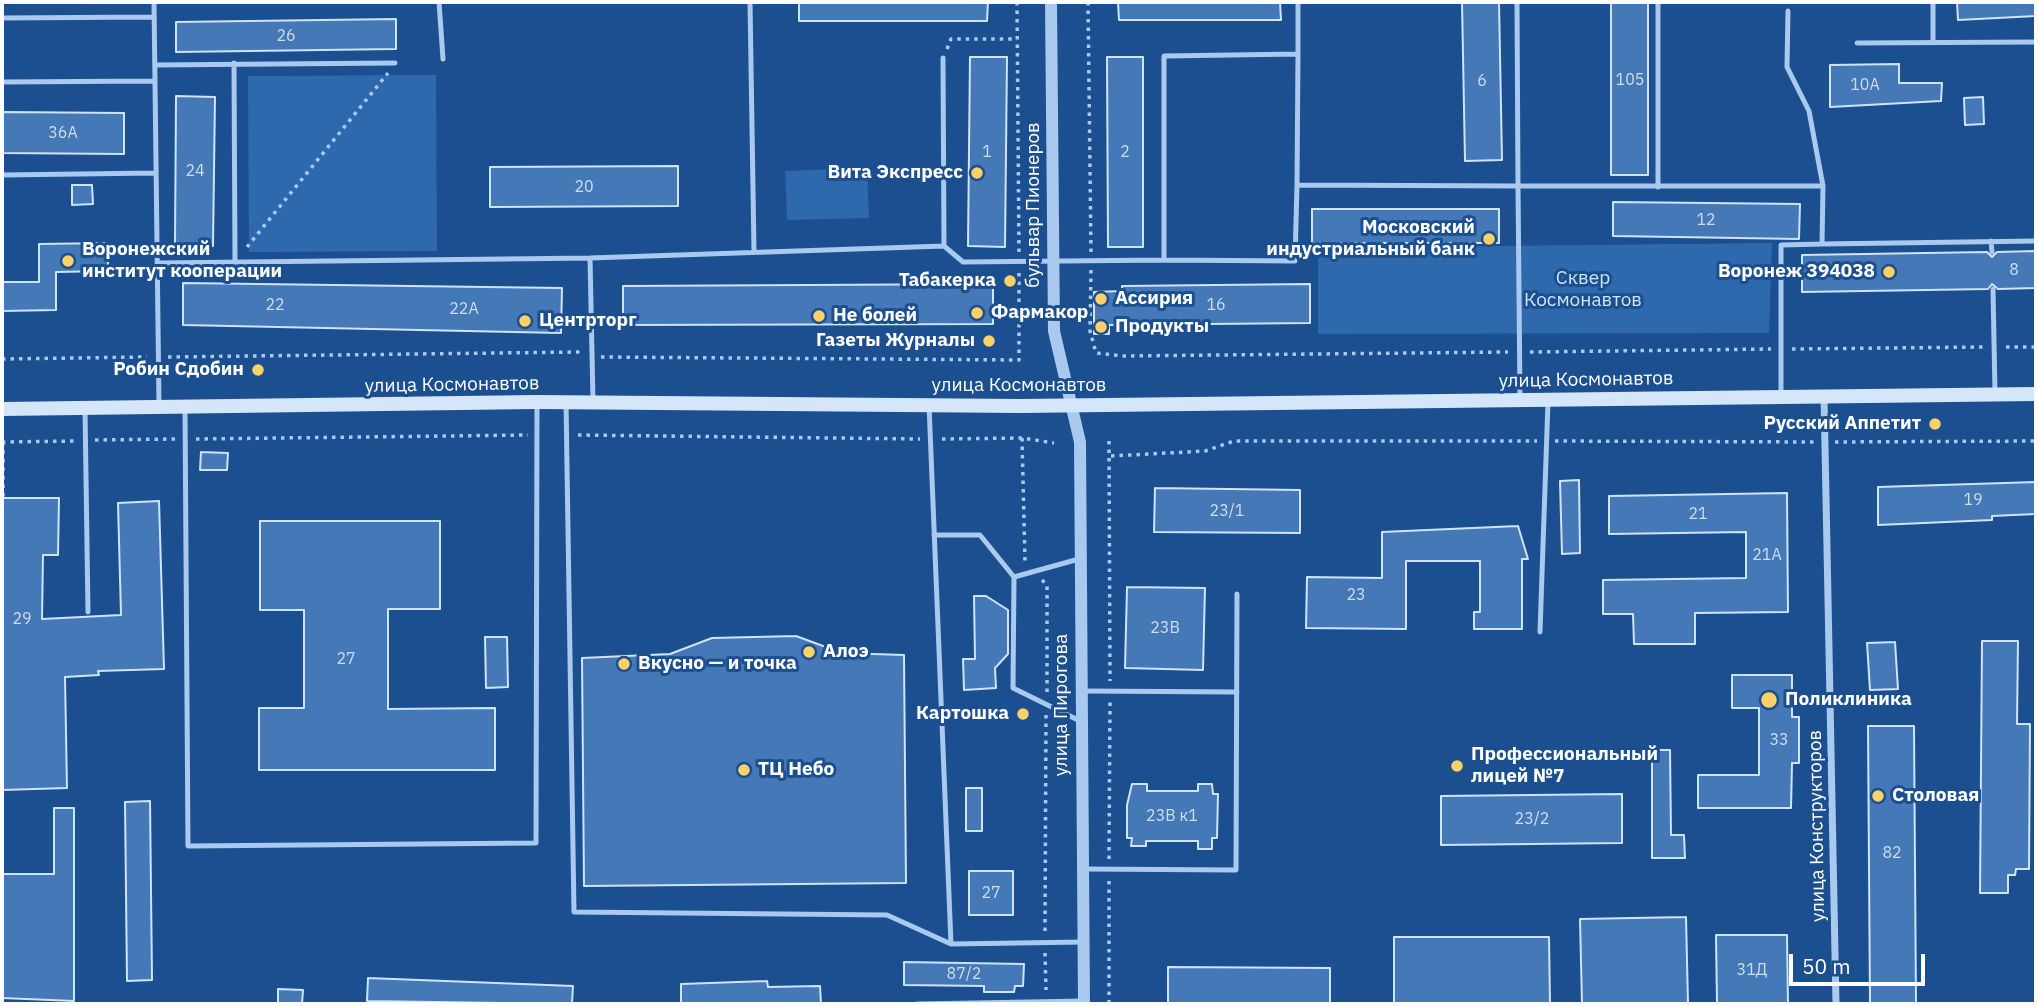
<!DOCTYPE html>
<html>
<head>
<meta charset="utf-8">
<style>
  body { margin:0 }
  #map { position:relative; width:2038px; height:1006px; overflow:hidden; background:#1b4f8f; font-family:"IBM Plex Sans",sans-serif }
  canvas { display:block }
  .frame { position:absolute; inset:0; border:4px solid #fff; pointer-events:none }
  .scale { position:absolute; left:1789px; top:954px; width:136px; height:32px; box-sizing:border-box; border:4px solid #fff; border-top:0; padding-left:9px; font-size:21px; line-height:24px; white-space:nowrap; color:#fff; -webkit-text-stroke:5px #1b4f8f; paint-order:stroke }
</style>
</head>
<body>
<div id="map">
<canvas width="2038" height="1006"></canvas>
<div class="frame"></div>
<div class="scale">50 m</div>
</div>
<script>
const c = document.querySelector('canvas').getContext('2d');
c.lineJoin = 'round';
function paint(path, color) { c.fillStyle = color; c.fill(path, 'evenodd'); }
const poly = rows => new Path2D(rows.map(r => 'M' + r).join(''));
function stroke(path, color, width, dash) { c.strokeStyle = color; c.lineWidth = width; c.lineCap = dash ? 'butt' : 'round'; c.setLineDash(dash || []); c.stroke(path); }
function write(font, color, halo, rows, align = 'center') {
  c.font = font + ' "IBM Plex Sans",sans-serif'; c.lineWidth = 6; c.setLineDash([]); c.textBaseline = 'middle'; c.strokeStyle = halo; c.fillStyle = color; for (const [text, x, y, turn = 0] of rows) {
    c.save(); c.translate(x, y); c.rotate((+turn || 0) * Math.PI / 180); c.textAlign = isNaN(turn) ? turn : align; if (halo) c.strokeText(text, 0, 0); c.fillText(text, 0, 0); c.restore();
  }
}
paint(poly([
  [436,75,437,251,249,252,248,76],
  [867,168,869,218,787,220,785,171],
  [1772,243,1769,333,1318,334,1318,248]
]), '#2e69ad');
const building = poly([
  [799,2,988,2,987,21,799,21,799,2],
  [1118,2,1280,2,1281,20,1119,20,1118,2],
  [1462,2,1499,2,1502,160,1465,161,1462,2],
  [1611,2,1648,2,1648,175,1611,175,1611,2],
  [1957,2,2036,2,2036,16,1958,20,1957,2],
  [396,19,396,49,176,52,176,22,396,19],
  [970,57,1007,57,1005,247,968,246,970,57],
  [1107,57,1143,57,1143,247,1108,247,1107,57],
  [1899,64,1899,83,1942,83,1941,101,1830,107,1830,65,1899,64],
  [176,96,215,97,213,246,175,246,176,96],
  [1983,97,1984,124,1965,125,1964,98,1983,97],
  [2,112,124,113,124,154,2,153,2,112],
  [678,166,678,206,490,207,490,167,678,166],
  [72,185,92,185,93,204,72,205,72,185],
  [1613,202,1800,204,1799,239,1613,236,1613,202],
  [1312,209,1499,209,1499,243,1312,243,1312,209],
  [108,243,108,271,56,272,56,310,2,311,2,282,39,282,39,244,108,243],
  [2036,251,2036,288,1998,289,1992,284,1988,289,1802,292,1802,255,1987,252,1992,257,1997,252,2036,251],
  [183,283,562,288,561,333,183,325,183,283],
  [993,284,993,324,623,325,623,286,993,284],
  [1310,284,1310,323,1109,325,1109,334,1094,334,1094,292,1122,291,1122,286,1310,284],
  [201,452,228,453,227,470,200,470,201,452],
  [1579,480,1580,553,1562,554,1560,481,1579,480],
  [2036,482,2036,514,1992,516,1992,520,1878,525,1878,487,2036,482],
  [1155,488,1300,490,1300,533,1154,532,1155,488],
  [1787,493,1788,612,1695,613,1695,644,1634,644,1633,614,1603,614,1603,580,1746,578,1746,532,1609,534,1609,496,1787,493],
  [2,498,59,498,58,555,43,555,42,619,121,615,118,503,159,501,164,669,98,671,99,675,65,677,67,788,2,790,2,498],
  [260,521,440,521,440,609,388,609,388,709,495,708,495,770,259,770,259,708,304,708,304,610,260,610,260,521],
  [1518,526,1528,559,1522,559,1522,629,1474,629,1474,612,1480,612,1480,561,1406,561,1406,629,1306,628,1307,577,1382,578,1382,532,1518,526],
  [1127,587,1205,588,1203,670,1125,668,1127,587],
  [974,596,986,596,1008,610,1008,654,995,668,996,688,964,690,963,659,975,659,974,596],
  [796,636,842,653,904,655,906,883,584,886,582,658,670,654,712,638,796,636],
  [485,637,507,637,508,687,486,688,485,637],
  [1982,641,2018,641,2017,724,2030,724,2029,869,2016,869,2015,875,2008,875,2008,893,1980,893,1982,641],
  [1895,642,1898,689,1870,690,1867,643,1895,642],
  [1732,675,1792,675,1792,717,1799,717,1799,763,1792,763,1791,808,1698,808,1698,775,1759,775,1759,708,1732,708,1732,675],
  [1868,726,1914,726,1916,1004,1870,1004,1868,726],
  [1652,750,1670,750,1671,835,1684,835,1685,858,1652,858,1652,750],
  [1132,784,1147,784,1147,791,1198,791,1198,784,1212,784,1213,794,1218,794,1217,838,1212,838,1212,849,1198,849,1198,841,1146,841,1146,846,1131,846,1132,838,1127,838,1127,805,1132,784],
  [966,788,982,788,982,831,966,831,966,788],
  [1622,794,1622,843,1441,845,1441,796,1622,794],
  [150,801,152,980,127,981,125,802,150,801],
  [54,808,74,808,74,1001,2,998,2,874,54,874,54,808],
  [969,871,1013,871,1013,915,969,915,969,871],
  [1686,917,1688,1004,1582,1004,1580,919,1686,917],
  [1716,935,1787,935,1788,1004,1717,1004,1716,935],
  [1394,937,1549,937,1550,1004,1394,1004,1394,937],
  [904,962,1024,964,1023,986,1015,986,1014,992,984,992,984,986,904,985,904,962],
  [1168,967,1330,968,1330,1004,1168,1004,1168,967],
  [368,978,573,986,572,1004,367,1001,368,978],
  [767,981,768,987,820,986,821,1004,681,1004,681,984,767,981],
  [278,989,303,990,302,1004,278,1004,278,989]
]);
paint(building, '#4478b7');
stroke(building, '#cfe3fa', 2);
stroke(poly([
  [1017,2,1019,253],
  [1088,2,1091,252],
  [947,49,951,39,1017,39],
  [247,247,388,73],
  [1091,270,1090,331,1096,353,1122,356,1508,352],
  [2006,347,2036,347],
  [1792,349,1984,347],
  [1530,352,1771,349],
  [168,357,580,352],
  [601,357,1019,360,1019,271],
  [2,359,147,357],
  [578,435,920,439],
  [1022,438,1025,562],
  [196,439,528,435],
  [942,439,1022,438,1054,443],
  [95,440,175,439],
  [1109,441,1110,681],
  [1555,441,1814,442],
  [2,442,77,441],
  [3,442,3,498],
  [1835,442,2036,441],
  [1111,456,1205,451,1234,441,1537,441],
  [1042,580,1047,585,1047,693],
  [1109,859,1110,702],
  [1109,881,1109,1004],
  [1045,931,1046,715],
  [1045,953,1046,990]
]), '#a9c9ee', 3.5, [3.5, 5]);
stroke(poly([
  [154,2,159,405],
  [439,2,443,59],
  [750,2,754,251],
  [1517,2,1518,186,1823,186],
  [2,18,154,17],
  [1933,42,1933,2],
  [1857,43,2036,42],
  [1298,54,1298,2],
  [943,58,944,246],
  [234,63,235,262],
  [155,65,395,63],
  [2,82,155,81],
  [2,175,156,173],
  [1658,187,1658,2],
  [1991,241,1992,252],
  [1822,244,2036,241],
  [590,258,593,401],
  [1164,260,1295,261,1297,185],
  [158,263,590,258,944,246,963,262,1164,260,1164,56,1298,54,1297,185,1518,186,1520,400],
  [1993,289,1995,393],
  [1781,396,1781,245,1822,244,1823,186,1809,111,1787,67,1788,11],
  [566,402,574,912,887,915,951,944,1084,942],
  [929,405,951,944],
  [185,408,188,846,536,843,537,403],
  [85,410,88,612],
  [934,535,980,535,1014,577],
  [1079,559,1014,577,1013,688,1080,721],
  [1540,632,1548,401],
  [1084,691,1237,692],
  [1083,869,1236,870,1237,594],
  [917,1004,1084,1001]
]), '#a9c9ee', 5);
stroke(poly([
  [1824,396,1836,1004]
]), '#a9c9ee', 7);
stroke(poly([
  [1051,2,1054,331,1080,442,1084,1004]
]), '#a9c9ee', 12);
stroke(poly([
  [2,409,537,402,1021,406,2036,394]
]), '#d6e6fa', 14);
for (const [x, y, r, color] of [
  [977,173,7,"#ffd166"],
  [1489,239,7,"#ffd166"],
  [68,261,7,"#ffd166"],
  [1889,272,7,"#ffd166"],
  [1010,281,7,"#ffd166"],
  [1101,299,7,"#ffd166"],
  [977,313,7,"#ffd166"],
  [819,316,7,"#ffd166"],
  [525,321,7,"#ffd166"],
  [1101,327,7,"#ffd166"],
  [989,341,7,"#ffd166"],
  [258,370,7,"#ffd166"],
  [1935,424,7,"#ffd166"],
  [809,652,7,"#ffd166"],
  [624,664,7,"#ffd166"],
  [1769,700,9,"#ffd166"],
  [1023,714,7,"#ffd166"],
  [1457,766,7,"#ffd166"],
  [744,770,7,"#ffd166"],
  [1878,796,7,"#ffd166"]
]) { const dot = new Path2D(); dot.arc(x, y, r, 0, 2 * Math.PI); c.fillStyle = color; c.fill(dot); stroke(dot, '#1b4f8f', 2.5); }
write('16px', '#d0dded', null, [
  ["26",286,36],
  ["105",1630,80],
  ["6",1482,81],
  ["10А",1865,85],
  ["36А",63,133],
  ["1",987,152],
  ["2",1125,152],
  ["24",195,171],
  ["20",584,187],
  ["12",1706,220],
  ["8",2014,270],
  ["22",275,305],
  ["16",1216,305],
  ["22А",464,309],
  ["19",1973,500],
  ["23/1",1227,511],
  ["21",1698,514],
  ["21А",1767,555],
  ["23",1356,595],
  ["29",22,619],
  ["23В",1165,628],
  ["27",346,659],
  ["33",1779,740],
  ["23В к1",1172,816],
  ["23/2",1532,819],
  ["82",1892,853],
  ["27",991,893],
  ["31Д",1752,970],
  ["87/2",964,974]
]);
write('bold 19px', '#fff', '#1b4f8f', [
  ["Вита Экспресс",963,173,"right"],
  ["Московский",1475,228,"right"],
  ["индустриальный банк",1475,250,"right"],
  ["Воронежский",82,250],
  ["институт кооперации",82,272],
  ["Воронеж 394038",1875,272,"right"],
  ["Табакерка",996,281,"right"],
  ["Ассирия",1115,299],
  ["Фармакор",991,313],
  ["Не болей",833,316],
  ["Центрторг",539,321],
  ["Продукты",1115,327],
  ["Газеты Журналы",975,341,"right"],
  ["Робин Сдобин",244,370,"right"],
  ["Русский Аппетит",1921,424,"right"],
  ["Алоэ",823,652],
  ["Вкусно — и точка",638,664],
  ["Поликлиника",1785,700],
  ["Картошка",1009,714,"right"],
  ["Профессиональный",1471,755],
  ["лицей №7",1471,777],
  ["ТЦ Небо",758,770],
  ["Столовая",1892,796]
], 'left');
write('19px', '#fff', '#1b4f8f', [
  ["бульвар Пионеров",1034,205,-90],
  ["улица Космонавтов",1586,380,-1],
  ["улица Космонавтов",452,385,-1],
  ["улица Космонавтов",1019,386],
  ["улица Пирогова",1062,705,-90],
  ["улица Конструкторов",1817,826,-91]
]);
write('19px', '#cfe3fa', '#1b4f8f', [
  ["Сквер",1583,279],
  ["Космонавтов",1583,301]
]);
</script>
</body>
</html>
